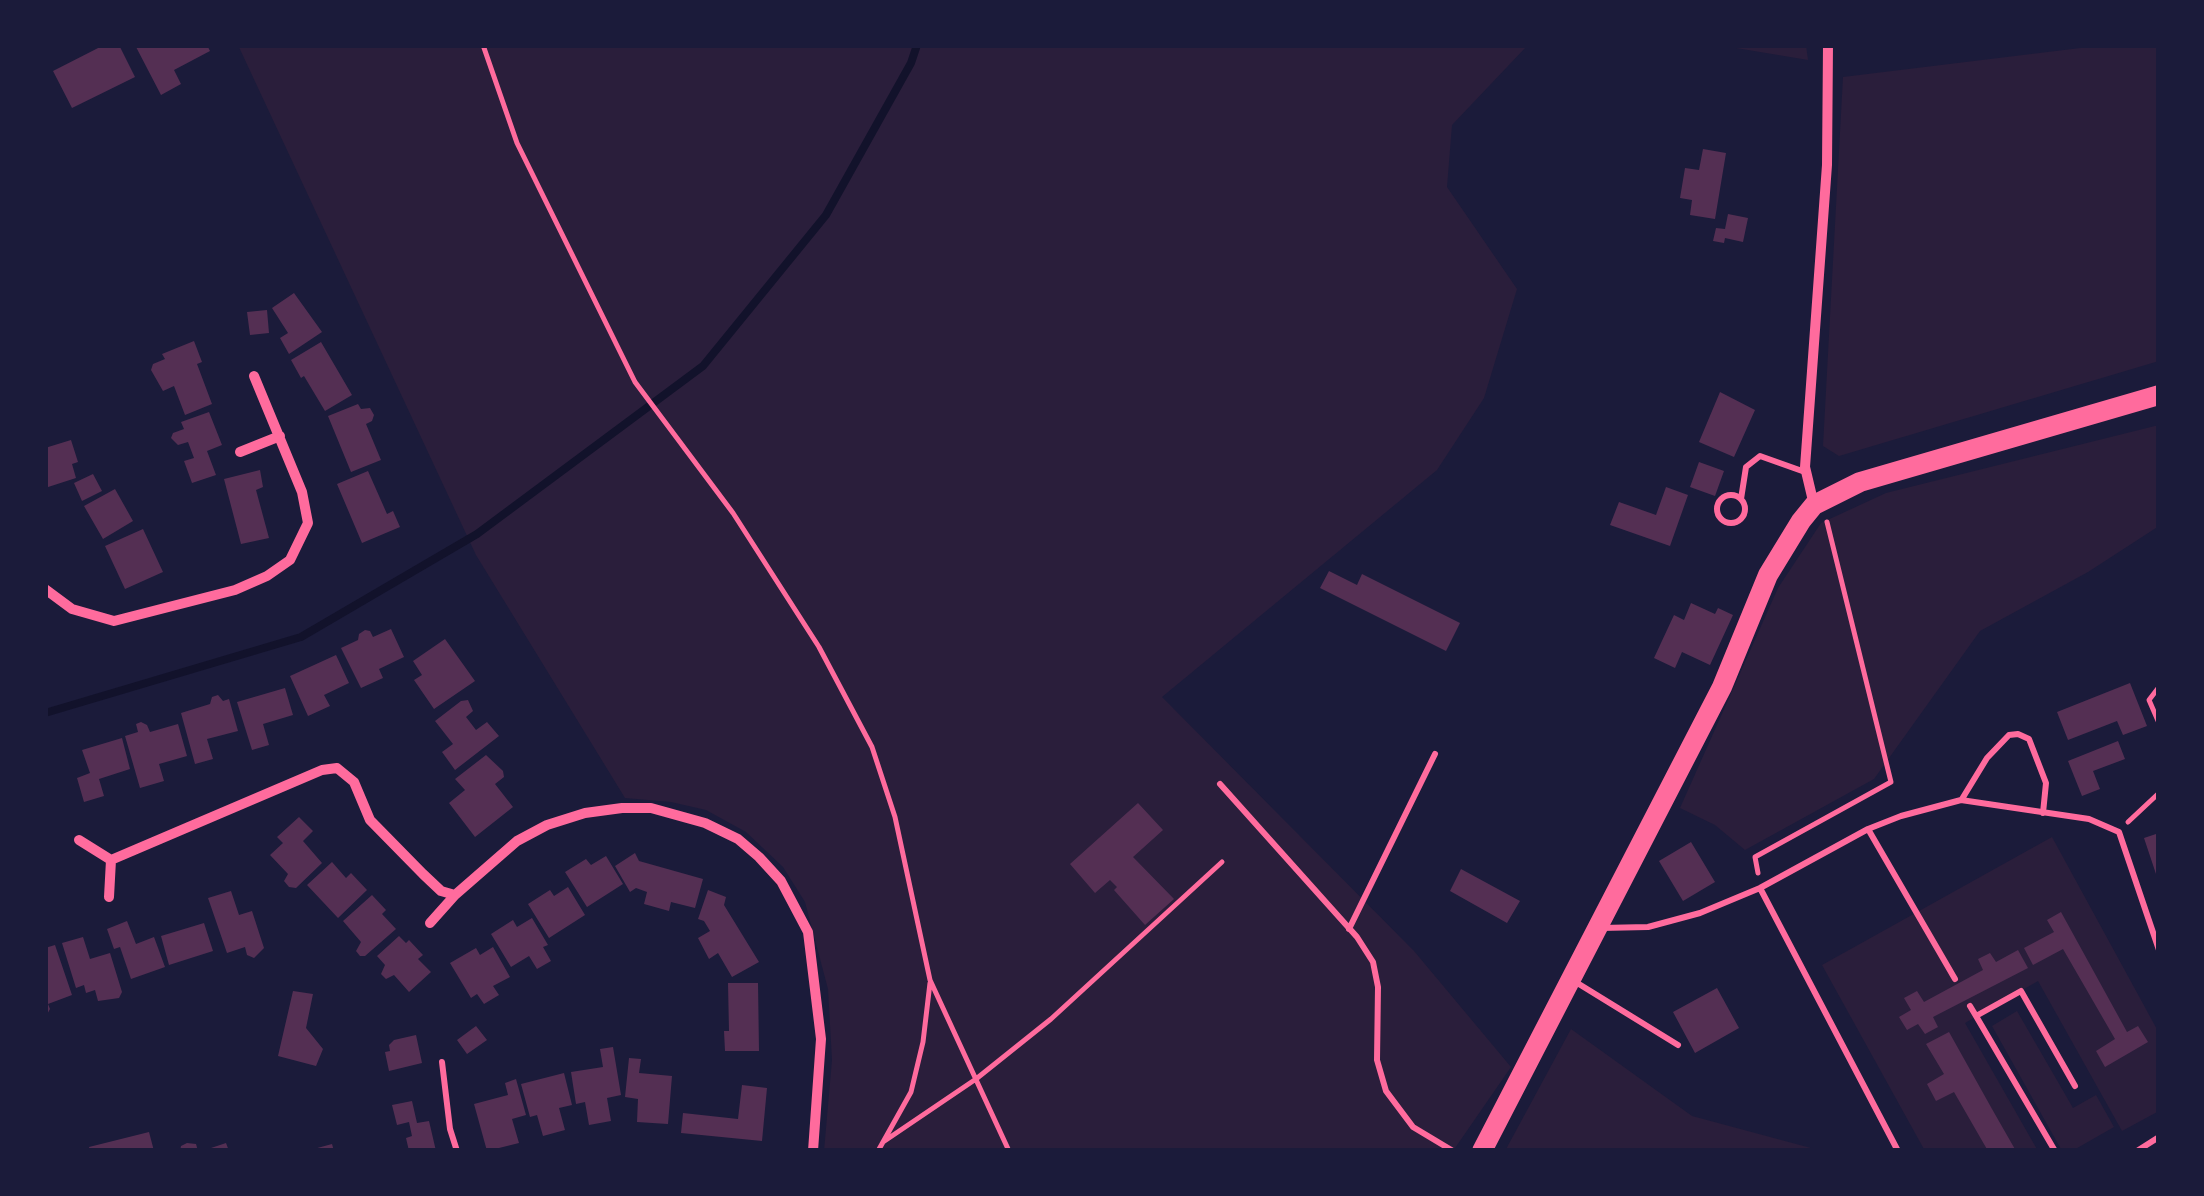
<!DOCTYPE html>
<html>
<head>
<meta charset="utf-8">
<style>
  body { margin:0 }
  #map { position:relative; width:2204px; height:1196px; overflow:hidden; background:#1b1b3a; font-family:"Golos Text",sans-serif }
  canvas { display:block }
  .frame { position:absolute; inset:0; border:48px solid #1b1b3a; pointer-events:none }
</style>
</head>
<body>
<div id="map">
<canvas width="2204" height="1196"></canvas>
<div class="frame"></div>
</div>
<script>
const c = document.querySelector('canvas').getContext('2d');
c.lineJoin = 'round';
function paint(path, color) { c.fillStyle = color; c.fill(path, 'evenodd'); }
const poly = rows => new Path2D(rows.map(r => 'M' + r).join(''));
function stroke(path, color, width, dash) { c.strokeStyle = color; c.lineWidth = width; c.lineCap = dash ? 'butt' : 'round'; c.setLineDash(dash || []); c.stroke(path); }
paint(poly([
  [238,45,1533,45,1526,47,1452,125,1447,187,1517,289,1484,398,1437,470,1162,697,1414,951,1511,1067,1453,1151,824,1151,832,1060,828,989,805,902,783,867,746,832,706,810,671,802,625,798,476,555],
  [1718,45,1806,45,1808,60],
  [2105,45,2159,45,2159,361,1839,456,1823,446,1843,77],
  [2159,425,2159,526,2088,572,1980,631,1874,779,1745,850,1715,825,1680,808,1778,588,1821,523,1886,493],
  [2052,837,2159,1033,2159,1111,2122,1131,2038,981,1965,1023,2038,1151,1925,1151,1822,965],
  [2017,1011,2073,1108,2096,1095,2114,1127,2072,1151,2062,1151,1992,1026],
  [1571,1029,1692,1116,1822,1151,1505,1151]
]), '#2a1e3b');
stroke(poly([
  [45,713,301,637,477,534,703,366,826,215,911,63,917,45]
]), '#12122b', 8);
paint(poly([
  [104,45,119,45,135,77,72,108,53,71],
  [135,45,207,45,210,51,174,70,181,84,161,95],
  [1703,149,1726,153,1715,219,1690,215,1692,200,1680,198,1685,168,1699,170],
  [1728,214,1748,218,1743,242,1725,238,1724,243,1713,241,1716,228,1725,229],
  [294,293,322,332,289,354,280,338,288,333,272,308],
  [267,310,269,333,250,335,247,312],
  [194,341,202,362,197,364,212,404,185,415,174,386,163,391,151,370,153,364,165,359,162,354],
  [321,342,352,395,325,411,304,376,301,378,291,360],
  [1720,392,1755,410,1734,457,1699,442],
  [358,404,361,409,370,408,374,415,372,421,366,424,381,460,351,472,328,416],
  [209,412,222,445,207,451,216,475,192,483,184,461,194,458,188,442,178,445,171,438,173,433,184,429,181,422],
  [71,440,78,462,72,464,76,478,45,488,45,448],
  [1699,462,1724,471,1715,496,1690,487],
  [260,470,263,487,256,490,269,538,241,544,224,479],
  [368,471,387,514,393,511,400,527,362,543,337,484],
  [93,474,102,491,82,501,74,483],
  [1666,487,1688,495,1670,546,1610,525,1619,502,1656,515],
  [115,489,133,521,103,539,84,506],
  [143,529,163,572,125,589,105,546],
  [1329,571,1357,585,1362,574,1460,623,1446,651,1320,588],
  [1691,603,1715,614,1718,608,1733,615,1710,665,1682,652,1675,668,1654,658,1674,615,1684,620],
  [391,629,404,657,379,669,383,678,361,688,341,648,358,640,359,634,365,630,370,631,373,637],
  [445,639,475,681,434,709,414,680,422,675,413,661],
  [336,655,349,683,324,695,330,706,308,716,290,676],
  [2130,683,2147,726,2123,735,2117,721,2068,740,2057,712],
  [285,688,293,715,263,724,269,745,252,750,237,702],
  [218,695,223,701,229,699,238,731,207,739,213,759,195,764,181,713,210,704,212,697],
  [468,700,473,711,466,717,476,730,487,722,499,736,455,770,442,752,453,744,435,721,461,701],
  [141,722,147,725,150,732,178,724,187,756,159,764,164,781,140,788,125,736,138,732,136,724],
  [122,738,130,769,99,779,104,796,84,802,77,778,90,773,82,750],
  [2118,741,2125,759,2093,771,2100,789,2082,796,2068,761],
  [486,755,503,771,504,777,495,784,513,807,475,837,449,803,465,790,455,779],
  [1138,803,1163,830,1133,857,1174,899,1145,925,1114,890,1117,887,1110,880,1095,893,1070,864],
  [299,817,313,831,303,841,322,863,296,888,289,887,284,881,288,874,270,855,283,843,277,837],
  [2159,833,2159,880,2158,880,2144,838],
  [1691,842,1715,882,1683,901,1659,861],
  [635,853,639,861,703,879,695,908,671,902,669,911,644,904,647,892,636,888,630,892,615,866],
  [606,856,623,884,587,907,565,872,586,859,591,865],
  [332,862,346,878,351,873,367,890,338,918,307,885],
  [1461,869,1520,901,1507,923,1450,891],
  [568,887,585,915,549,938,528,904,550,890,554,896],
  [708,890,726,897,724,905,759,962,732,977,718,953,709,959,698,938,710,931,704,921,698,919],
  [231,891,239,915,252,911,264,948,254,958,247,955,245,947,227,953,208,898],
  [372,895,386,910,382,914,396,929,365,956,360,956,356,951,361,942,343,921],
  [2061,912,2127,1032,2138,1026,2148,1042,2105,1067,2096,1051,2115,1039,2063,949,2033,965,2024,948,2054,932,2047,920],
  [532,918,548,945,543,947,551,961,537,969,529,956,511,967,491,934,513,920,517,927],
  [127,921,136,944,154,937,165,967,131,979,120,947,114,949,107,929],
  [204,923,213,951,169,965,161,936],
  [399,936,406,943,409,940,423,955,418,959,431,972,409,992,394,975,386,979,381,974,385,965,377,956],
  [83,937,90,959,110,953,122,992,119,998,98,1001,95,990,86,993,84,985,76,988,62,943],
  [55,945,72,995,48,1004,50,1009,45,1018,45,948],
  [493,947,510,977,493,986,499,995,484,1004,477,994,471,998,450,963,476,948,480,955],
  [2018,950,2028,968,1933,1017,1938,1027,1925,1034,1918,1024,1907,1030,1899,1017,1911,1010,1904,998,1917,991,1924,1002,1983,970,1978,959,1990,953,1996,962],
  [728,983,758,983,759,1051,725,1051,724,1031,729,1031],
  [1717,988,1739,1028,1695,1053,1673,1012],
  [293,991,313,994,306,1028,323,1049,316,1066,278,1056],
  [476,1026,487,1040,467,1054,457,1040],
  [1949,1032,1992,1109,2016,1151,1988,1151,1954,1092,1936,1101,1927,1084,1944,1074,1926,1044],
  [416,1035,422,1063,389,1071,385,1052,390,1051,389,1045,394,1040],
  [613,1047,621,1095,607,1098,611,1121,589,1125,585,1102,576,1104,571,1072,603,1067,600,1049],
  [629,1058,641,1059,639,1073,672,1076,668,1124,637,1122,638,1099,625,1097],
  [564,1073,572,1105,559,1108,565,1130,543,1136,537,1115,530,1117,521,1084],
  [516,1079,526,1115,512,1119,519,1143,487,1151,474,1104,508,1095,505,1083],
  [742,1085,767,1088,762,1141,681,1133,683,1113,738,1119],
  [412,1101,417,1123,429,1121,436,1151,409,1151,406,1138,412,1136,409,1122,397,1125,392,1105],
  [149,1132,154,1151,90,1151,89,1147],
  [187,1143,196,1144,198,1151,180,1151,181,1146],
  [226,1143,229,1151,205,1151,205,1150],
  [332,1144,334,1151,310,1151,310,1150]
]), '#542f53');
stroke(poly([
  [483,45,517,143,635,382,733,513,819,647,872,747,895,817,930,980,1009,1151],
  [2159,687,2149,700,2159,723],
  [2128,822,2159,793],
  [1758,873,1755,857,1891,782,1827,522],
  [883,1142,976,1079,1051,1019,1222,862],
  [878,1151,911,1092,923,1042,930,983]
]), '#ff6b9d', 5);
stroke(poly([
  '1717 509a14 14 0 1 1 28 0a14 14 0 1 1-28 0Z',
  [1741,499,1746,467,1760,456,1805,472],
  [1220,784,1357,937,1373,962,1378,987,1377,1060,1386,1091,1413,1127,1453,1151],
  [1962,799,1987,758,2009,735,2018,734,2029,739,2046,783,2043,813],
  [1868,829,1955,979],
  [1760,888,1898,1151],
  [1601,928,1648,927,1700,913,1760,888,1868,829,1901,816,1961,800,2089,819,2119,832,2159,950],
  [1349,929,1435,754],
  [1574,981,1678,1045],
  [1970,1006,1976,1016],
  [442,1062,450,1129,457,1151],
  [2055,1151,1976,1016,2021,991,2075,1086],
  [2137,1151,2159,1137]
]), '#ff6b9d', 6);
stroke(poly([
  [240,452,280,436],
  [1814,505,1805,467,1827,165,1828,45],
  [45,589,72,609,114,621,235,590,267,576,290,560,308,523,302,492,254,376],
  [79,840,111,860,109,897],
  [111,860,322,770,337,768,354,782,370,820,423,874,441,891,455,895,517,841,547,825,585,813,622,808,651,808,705,823,738,839,759,857,781,881,808,932,821,1039,813,1151],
  [430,923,455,895]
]), '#ff6b9d', 10);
stroke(poly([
  [1482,1151,1722,687,1768,575,1801,521,1814,505,1860,482,2159,395]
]), '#ff6b9d', 20);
</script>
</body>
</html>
